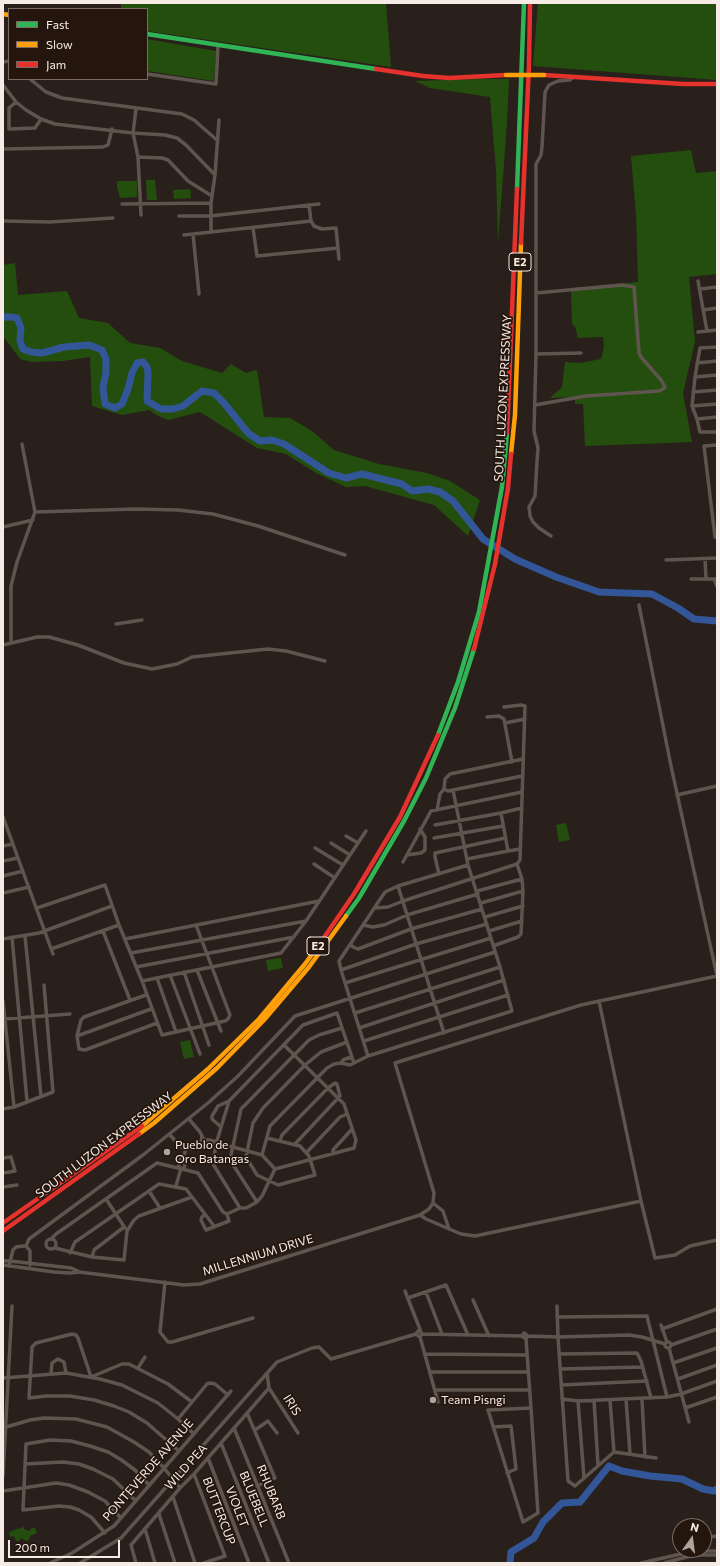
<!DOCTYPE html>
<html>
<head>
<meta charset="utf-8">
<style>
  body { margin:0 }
  #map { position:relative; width:720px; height:1566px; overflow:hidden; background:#29201c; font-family:Commissioner,sans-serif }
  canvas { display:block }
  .frame { position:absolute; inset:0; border:4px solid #f6ebe5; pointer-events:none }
  .legend { position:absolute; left:8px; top:8px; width:140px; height:72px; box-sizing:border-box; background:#24160d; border:1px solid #786b63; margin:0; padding:5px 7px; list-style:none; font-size:12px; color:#f6ebe5 }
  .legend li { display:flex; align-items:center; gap:8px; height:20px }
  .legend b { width:20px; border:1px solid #786b63 }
  .north { position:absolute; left:672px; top:1518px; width:40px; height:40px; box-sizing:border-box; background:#24160d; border:1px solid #786b63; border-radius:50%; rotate:14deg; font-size:11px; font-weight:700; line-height:16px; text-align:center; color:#f6ebe5 }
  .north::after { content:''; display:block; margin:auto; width:14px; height:18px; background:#aea49f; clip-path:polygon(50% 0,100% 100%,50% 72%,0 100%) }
  .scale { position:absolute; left:8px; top:1540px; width:112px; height:18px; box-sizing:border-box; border:2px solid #f6ebe5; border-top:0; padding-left:5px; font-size:12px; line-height:14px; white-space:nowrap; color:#f6ebe5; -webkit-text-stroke:3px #24160d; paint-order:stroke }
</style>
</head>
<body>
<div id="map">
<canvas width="720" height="1566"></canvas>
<div class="frame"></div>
<ul class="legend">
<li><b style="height:5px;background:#30b455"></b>Fast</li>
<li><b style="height:5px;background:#ff9f0a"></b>Slow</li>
<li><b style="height:5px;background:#e5322d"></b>Jam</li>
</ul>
<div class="north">N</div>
<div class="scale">200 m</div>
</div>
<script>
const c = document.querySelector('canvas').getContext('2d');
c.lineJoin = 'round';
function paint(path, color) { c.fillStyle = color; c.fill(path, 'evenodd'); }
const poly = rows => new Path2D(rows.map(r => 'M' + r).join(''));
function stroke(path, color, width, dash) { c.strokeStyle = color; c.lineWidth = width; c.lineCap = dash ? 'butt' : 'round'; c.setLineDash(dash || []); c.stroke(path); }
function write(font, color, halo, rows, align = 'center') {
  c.font = font + ' Commissioner,sans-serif'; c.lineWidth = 3.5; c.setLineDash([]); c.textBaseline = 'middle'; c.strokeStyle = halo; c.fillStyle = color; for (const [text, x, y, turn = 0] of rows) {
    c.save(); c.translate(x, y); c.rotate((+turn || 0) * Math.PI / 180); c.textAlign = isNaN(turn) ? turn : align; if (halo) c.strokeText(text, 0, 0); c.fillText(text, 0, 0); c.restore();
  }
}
paint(poly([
  [121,3,386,3,391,67,147,31,147,9,121,9],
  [538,3,717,3,717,80,533,66],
  [147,39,216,51,214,81,147,71],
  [481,79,509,79,507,123,498,243,496,171,490,97,430,88,415,81],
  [691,150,696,173,717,171,717,274,689,277,695,342,683,393,692,442,585,446,583,404,575,404,575,397,550,398,562,387,565,362,580,363,601,359,604,347,603,337,578,338,575,327,572,324,571,288,638,282,636,215,631,156],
  [146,180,155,180,157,200,147,200],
  [117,181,137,181,137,197,120,198,117,187],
  [190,189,191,198,174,199,173,190],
  [15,263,18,295,67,291,79,318,108,323,130,343,160,348,182,361,222,373,231,364,246,373,257,370,264,417,290,418,312,431,334,450,379,464,427,473,450,481,480,500,468,536,434,505,365,486,346,487,316,473,286,454,257,448,200,412,168,420,158,416,149,410,122,415,92,406,90,357,63,361,32,362,20,359,3,336,3,265],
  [566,823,570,840,559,842,556,825],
  [281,958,283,968,268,971,266,960],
  [190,1040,194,1057,184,1059,180,1042],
  [24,1527,24,1529,29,1531,32,1528,35,1528,37,1533,30,1536,29,1540,27,1541,21,1538,19,1541,16,1541,14,1536,10,1537,9,1533,11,1531]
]), '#244e0e');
stroke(poly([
  [3,317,11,317,17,318,21,328,20,341,23,349,31,352,42,353,64,347,89,345,102,350,106,359,106,373,103,387,105,404,115,408,122,404,128,389,132,373,137,363,143,362,147,367,148,373,147,401,161,409,173,409,183,406,202,391,214,393,224,403,248,433,260,441,272,440,284,444,329,473,346,478,362,474,402,484,412,491,428,489,440,492,453,501,483,539,515,559,556,577,599,592,652,594,678,608,694,619,717,621],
  [510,1563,511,1552,534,1538,543,1522,562,1503,580,1502,609,1466,622,1471,650,1476,682,1479,703,1489,714,1491,717,1489]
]), '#335699', 7);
stroke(poly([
  [3,62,9,61],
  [147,74,216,84,218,46],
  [573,77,570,80,558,81,549,85,545,92,542,147,541,155,536,164,536,354,581,353],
  [30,79,46,92,62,98,182,114,194,120,218,141],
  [3,85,16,102,26,110,41,119,55,124,133,133,165,135,177,138,186,145,215,175],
  [16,102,9,108,9,129,35,128,41,119],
  [136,109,133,133,138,157,141,215],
  [3,149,103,147,108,145,112,129],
  [138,157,162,158,168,160,188,181,212,196],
  [122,204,211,203],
  [309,205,311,221,314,226,322,229,336,228,339,259],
  [179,216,210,216,319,204],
  [3,221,50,222,113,218],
  [253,228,257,256,338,248],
  [211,232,211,203,215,175,219,120],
  [193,234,199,294],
  [184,235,311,221],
  [698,281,707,331],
  [700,289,717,287],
  [703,310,717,308],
  [698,332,717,330],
  [717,347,700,348,695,377,692,406,697,419,700,432,717,432],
  [536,354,534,431,538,448,537,462,535,496,529,507,530,516,533,522,539,528,551,536],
  [697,363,717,361],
  [695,377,717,375],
  [693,392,717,390],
  [535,405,586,396,659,391,663,389,665,387,661,380,641,357,639,353,634,287,622,285,536,293],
  [692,406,717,404],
  [697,419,717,417],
  [717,445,704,446,715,537,717,538],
  [35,512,136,509,178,510,213,514,258,526,345,555],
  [3,527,33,520],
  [705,559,706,579],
  [666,560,717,558],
  [691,579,717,579],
  [714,579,717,586],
  [639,605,671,766,717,976],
  [116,624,142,620],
  [11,643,11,586,17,562,35,512,22,444],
  [3,645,37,637,49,637,78,645,124,663,152,669,177,664,192,657,268,649,286,651,325,661],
  [487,717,499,716,504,719,512,762],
  [505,723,525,719],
  [522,776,453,790,448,791,444,789,445,779,450,774,523,759],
  [677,795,717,786],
  [437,810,440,794,444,789],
  [3,817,53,954],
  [435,825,501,813],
  [346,836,358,843],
  [434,838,503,826],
  [331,843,350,855],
  [3,846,13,844],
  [315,848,343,865],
  [520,849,508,851,501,813,522,808],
  [407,855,421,853,425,850,425,837,420,829],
  [467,859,508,851],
  [3,861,18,858],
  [403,862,431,811,522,792],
  [314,864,335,878],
  [439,874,435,857,435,853,505,838],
  [3,876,23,871],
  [398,886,444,1033],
  [477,891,522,879],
  [3,893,29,887],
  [481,903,523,891],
  [37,908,105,885,119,925,142,981,162,1035,225,1021,228,1019,230,1015,196,925],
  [375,908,388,907,403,901,517,864,520,860,525,706,521,705,504,707],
  [485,917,523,906],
  [363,925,373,927,384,925,407,915,478,894],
  [103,931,130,1000],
  [489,931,522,921],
  [25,936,41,1096],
  [12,937,27,1101],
  [3,939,39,933,112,906],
  [125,939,319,901],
  [351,945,353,947,358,949,411,929,482,909],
  [493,946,518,937,521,934,523,891,522,879,517,864],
  [51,949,119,925],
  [131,953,306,921],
  [136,967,294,937],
  [197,970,221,1031],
  [341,970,416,944,487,924],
  [184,972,209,1045],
  [170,975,200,1054],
  [157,978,176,1032],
  [142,981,281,953,306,921,366,831],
  [345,983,491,938],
  [146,995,84,1017,81,1020,77,1036,79,1049,85,1050,157,1023],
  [3,1001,14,1107],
  [599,1001,641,1201,655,1258,675,1255,690,1246,717,1240],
  [355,1013,500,967],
  [4,1019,70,1014],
  [359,1028,504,980],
  [77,1036,151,1009],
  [364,1041,508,995],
  [368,1056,341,970,339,961,385,892,398,886,468,865],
  [341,1063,343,1060,351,1057],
  [3,1109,14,1107,53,1092,44,985],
  [221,1127,212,1119,212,1116,218,1106,229,1101],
  [170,1135,181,1147,192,1149,197,1147,201,1142,202,1136,200,1132,189,1119],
  [202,1137,208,1143,233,1147,262,1155,275,1169,354,1148,356,1140,344,1104,284,1045],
  [267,1138,300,1146,309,1156,315,1175,278,1185,257,1175,246,1157,253,1123,263,1108,305,1065,321,1052,347,1042],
  [206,1140,209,1140,217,1142],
  [280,1141,282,1135,328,1088,335,1083,337,1084,340,1096,295,1144],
  [307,1152,340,1117,347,1114],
  [333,1154,333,1150,352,1129],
  [262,1155,270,1126,327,1068,334,1064,341,1063,350,1065,368,1056,512,1011,500,967,468,865,453,790],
  [3,1158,11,1157,15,1171,3,1173],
  [178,1168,181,1158,184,1155,186,1149],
  [184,1169,186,1159,184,1155],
  [176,1186,181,1168],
  [3,1187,17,1185],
  [149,1191,160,1208],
  [106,1199,125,1228],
  [257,1202,230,1160,241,1109,309,1040,319,1035,342,1028],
  [433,1203,434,1193,395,1063,581,1005,717,976],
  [433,1203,443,1211,449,1229],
  [240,1208,213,1164,216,1144,229,1101,303,1025,337,1013,354,1063],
  [205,1214,202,1217,201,1220,206,1230,229,1221,227,1214],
  [420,1215,426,1219,461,1234,475,1236,641,1201],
  [51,1239,56,1234,157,1163,198,1173,223,1212,227,1214,240,1208,246,1208,257,1202,262,1196,275,1169],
  '46 1244a5 5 0 1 1 10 0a5 5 0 1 1-10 0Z',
  [26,1246,29,1239,143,1155,208,1103,238,1076,295,1016,495,952],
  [55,1248,92,1257,124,1260,127,1231,134,1220,139,1216,192,1197],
  [70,1253,75,1242,159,1184,186,1189,214,1226],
  [92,1257,94,1250,124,1227],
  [3,1261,10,1261,71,1268,78,1271],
  [3,1265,54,1272,70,1273,79,1272,184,1285,200,1284,420,1215,429,1209,433,1203],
  [9,1266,13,1250,16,1247,23,1246,26,1246,30,1251,30,1265],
  [165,1282,160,1332,168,1342,172,1342,253,1318],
  [405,1291,421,1332],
  [426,1292,442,1334],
  [408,1298,446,1285,468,1335],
  [473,1300,489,1336],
  [557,1306,558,1337,568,1481,575,1486,614,1452,656,1458],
  [557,1317,647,1316,667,1397],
  [661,1325,667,1342],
  [662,1329,717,1309],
  [422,1334,522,1336,526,1339,528,1336,524,1333,522,1336],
  [528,1336,558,1337,629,1335,642,1337,665,1344],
  [420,1337,438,1402],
  [526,1339,531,1408,538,1513,523,1522,488,1410,531,1408],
  '665 1345a3 3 0 1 1 6 0a3 3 0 1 1-6 0Z',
  [671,1345,717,1329],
  [669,1348,689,1422],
  [425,1354,527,1355],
  [559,1354,637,1353,641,1361,651,1398],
  [673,1363,717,1348],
  [138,1368,145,1357],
  [560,1369,643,1367],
  [430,1372,528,1372],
  [267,1373,269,1388,298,1433],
  [51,1374,52,1363,58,1359,64,1362,66,1373],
  [3,1378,66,1373,100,1379,122,1385,158,1403,178,1419,194,1434],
  [678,1379,717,1365],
  [561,1385,647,1381],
  [435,1390,529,1390],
  [562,1399,578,1401,667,1397,681,1394,717,1381],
  [626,1399,630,1454],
  [642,1399,645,1457],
  [594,1400,598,1465],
  [610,1400,614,1452],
  [578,1401,584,1478],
  [685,1408,717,1397],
  [247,1413,275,1478,257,1486],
  [178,1419,207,1384,210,1383,215,1384,228,1395],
  [493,1427,511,1426,516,1469,507,1473],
  [3,1428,30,1420,44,1418,76,1419,107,1427,134,1442,149,1452,164,1468,180,1488],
  [234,1428,289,1563],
  [255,1430,268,1421,277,1433],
  [221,1443,269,1563],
  [179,1451,147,1423,129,1412,114,1406,94,1400,70,1396,46,1396,29,1398,32,1347,36,1343,72,1334,76,1335,78,1338,91,1377,122,1364,129,1364,168,1384,192,1402],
  [208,1458,249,1563],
  [25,1464,63,1462,79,1464,93,1469,113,1479,136,1501],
  [194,1474,225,1556,204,1563],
  [3,1476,12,1306],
  [3,1491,56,1483,69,1485,88,1492,105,1501,121,1518],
  [173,1497,195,1563],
  [159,1514,175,1563],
  [145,1529,155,1563],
  [105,1533,91,1517,79,1510,70,1507,59,1506,23,1510,26,1444,50,1440,71,1441,90,1446,108,1452,120,1459,135,1470,149,1485],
  [704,1538,717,1536],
  [50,1563,72,1553,114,1526,231,1391],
  [80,1563,121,1538,277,1362,312,1348,319,1347,331,1359,416,1334,418,1331,421,1332,422,1334,420,1337,416,1334],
  [136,1563,131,1545,180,1488,194,1474,269,1388],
  [641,1563,694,1551,717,1551],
  [664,1563,694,1555,717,1555]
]), '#60544e', 3.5);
stroke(poly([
  [147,34,376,69],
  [517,189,524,3],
  [438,735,458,682,479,612,502,487,507,433],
  [346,916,359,898,404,821,426,778,455,708,474,649]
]), '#30b455', 4.5);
stroke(poly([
  [3,14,9,15],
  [511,454,515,415,521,243],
  [142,1126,208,1069,259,1019,305,964,323,939],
  [139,1134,154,1123,217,1068,264,1020,309,967,346,916]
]), '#ff9f0a', 4.5);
stroke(poly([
  [376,69,423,76,449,78,506,75],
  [544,75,683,84,717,84],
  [521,243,529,65,530,3],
  [507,433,517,189],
  [474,649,495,564,508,488,511,454],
  [323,939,354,894,400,817,438,735],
  [3,1223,142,1126],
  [3,1231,139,1134]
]), '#e5322d', 4.5);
stroke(poly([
  [506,75,544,75]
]), '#ff9f0a', 4.5);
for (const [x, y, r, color] of [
  [167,1152,4,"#aea49f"],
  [433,1400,4,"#aea49f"]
]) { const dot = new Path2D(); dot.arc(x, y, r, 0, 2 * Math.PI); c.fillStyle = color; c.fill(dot); stroke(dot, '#24160d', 1.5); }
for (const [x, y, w] of [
  [520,262,22],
  [318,946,22]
]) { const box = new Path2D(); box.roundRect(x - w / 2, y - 9, w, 18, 3); c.fillStyle = '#24160d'; c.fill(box); stroke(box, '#f6ebe5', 1); }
write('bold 11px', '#f6ebe5', null, [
  ["E2",520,262],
  ["E2",318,946]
]);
write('12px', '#f6ebe5', '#24160d', [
  ["SOUTH LUZON EXPRESSWAY",503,398,-87],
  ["SOUTH LUZON EXPRESSWAY",104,1145,-37],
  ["MILLENNIUM DRIVE",258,1255,-17],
  ["IRIS",292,1405,58],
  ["WILD PEA",186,1467,-48],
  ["PONTEVERDE AVENUE",148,1470,-49],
  ["RHUBARB",271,1492,68],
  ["BLUEBELL",254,1499,68],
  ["VIOLET",237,1507,69],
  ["BUTTERCUP",219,1511,69]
]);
write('12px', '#f6ebe5', '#24160d', [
  ["Pueblo de",175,1145],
  ["Oro Batangas",175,1159],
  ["Team Pisngi",441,1400]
], 'left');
</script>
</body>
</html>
